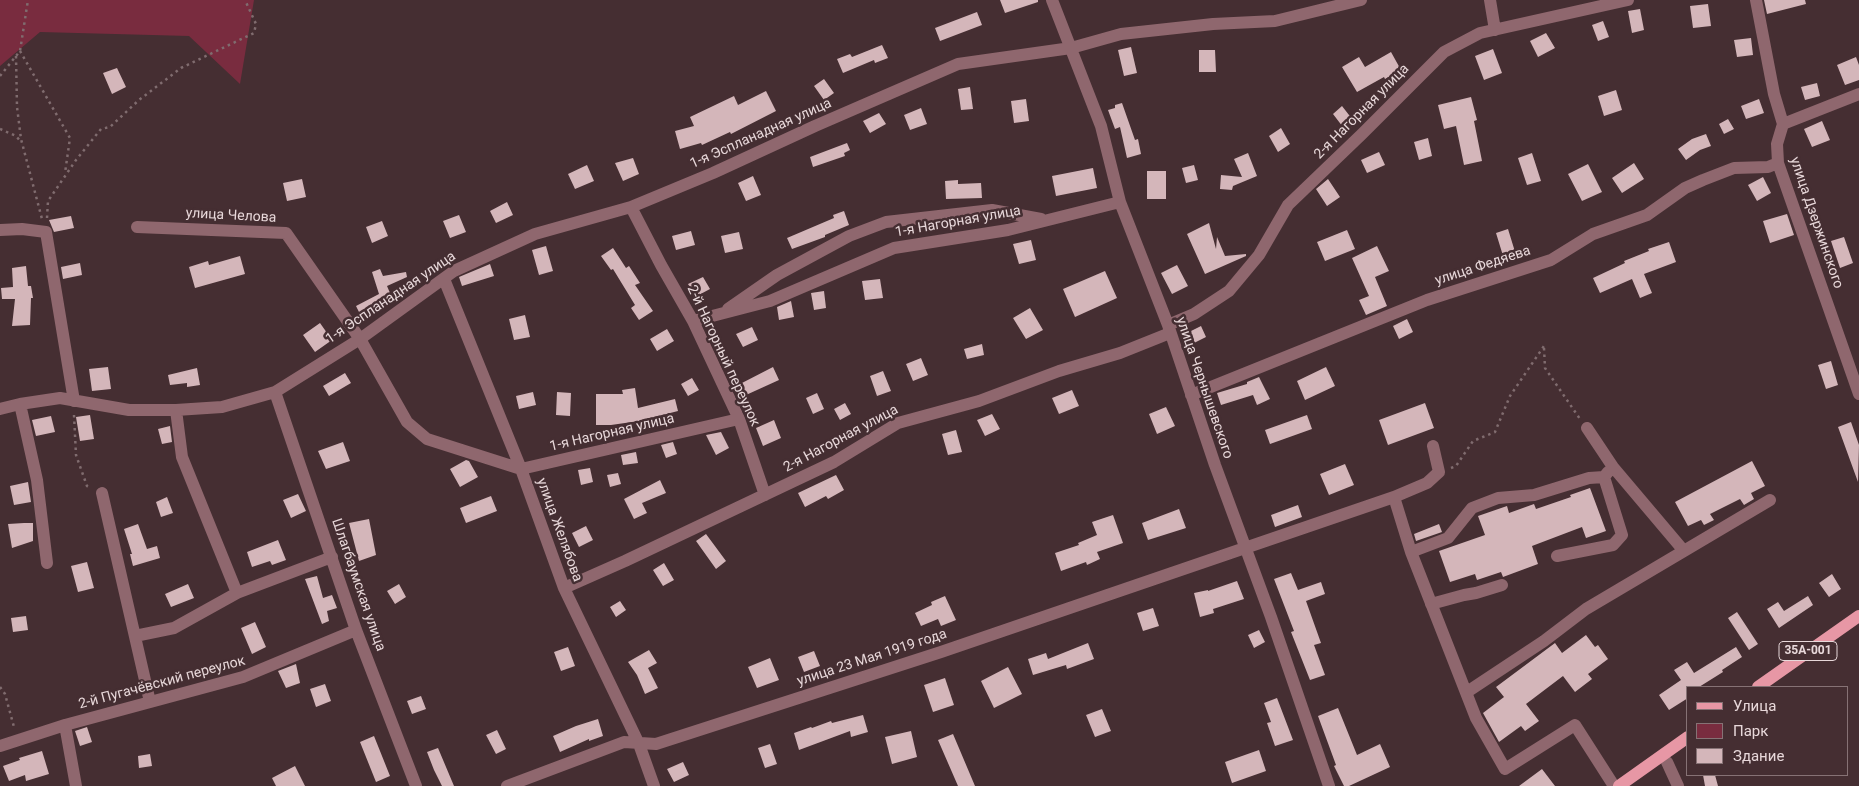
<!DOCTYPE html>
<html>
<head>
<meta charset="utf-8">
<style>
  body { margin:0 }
  #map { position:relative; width:1859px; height:786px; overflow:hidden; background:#452e32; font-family:Roboto,sans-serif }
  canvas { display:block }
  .legend { position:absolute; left:1686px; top:686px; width:162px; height:90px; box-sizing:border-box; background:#452e32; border:1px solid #867275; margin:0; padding:6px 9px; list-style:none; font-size:15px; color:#e8d8da }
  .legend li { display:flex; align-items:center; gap:10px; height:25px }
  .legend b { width:25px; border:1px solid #867275 }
</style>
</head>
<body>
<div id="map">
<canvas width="1859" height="786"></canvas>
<ul class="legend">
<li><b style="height:6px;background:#e797a5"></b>Улица</li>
<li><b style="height:14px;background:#792c3f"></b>Парк</li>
<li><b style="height:14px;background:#d4b6ba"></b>Здание</li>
</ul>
</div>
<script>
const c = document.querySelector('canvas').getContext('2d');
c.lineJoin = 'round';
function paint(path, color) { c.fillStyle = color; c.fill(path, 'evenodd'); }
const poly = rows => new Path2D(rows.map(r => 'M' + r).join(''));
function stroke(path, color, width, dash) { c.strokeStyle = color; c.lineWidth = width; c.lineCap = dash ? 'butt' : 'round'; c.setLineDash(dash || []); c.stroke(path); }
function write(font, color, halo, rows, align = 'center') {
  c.font = font + ' Roboto,sans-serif'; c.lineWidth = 5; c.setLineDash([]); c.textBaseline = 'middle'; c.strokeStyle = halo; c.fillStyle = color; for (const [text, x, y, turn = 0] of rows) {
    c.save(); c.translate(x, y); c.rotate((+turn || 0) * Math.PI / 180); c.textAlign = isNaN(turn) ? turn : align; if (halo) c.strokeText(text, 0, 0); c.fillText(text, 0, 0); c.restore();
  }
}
paint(poly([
  [0,0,254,0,240,84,189,36,40,32,0,66]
]), '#792c3f');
paint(poly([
  [1000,0,1038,0,1038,2,1005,13],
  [1764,0,1805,0,1806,4,1767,14],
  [1708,4,1711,26,1693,28,1690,6],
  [1640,9,1644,30,1632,33,1628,11],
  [977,12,982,25,940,41,935,28],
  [1603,21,1609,37,1598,41,1592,25],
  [1546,33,1555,48,1538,57,1530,41],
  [1751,38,1753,55,1737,57,1734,40],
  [882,45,888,58,875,63,874,60,843,73,837,59,850,54,852,57],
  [1131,47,1137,73,1124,76,1118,50],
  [1493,49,1502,73,1484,80,1475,56],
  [1199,50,1215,50,1216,72,1199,72],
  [1391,52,1401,70,1385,79,1384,77,1357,92,1342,67,1359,57,1365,67],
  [1856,57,1859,65,1859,80,1845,85,1837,65],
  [117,68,126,87,112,94,103,73],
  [824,79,834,93,824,100,814,86],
  [1817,83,1820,96,1805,100,1801,87],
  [970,87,973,109,961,110,958,89],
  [1616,90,1622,110,1604,116,1598,96],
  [766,91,776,111,731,134,730,132,702,145,701,143,680,149,675,131,694,126,690,117,734,96,738,105],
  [1471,97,1477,120,1474,121,1482,161,1464,165,1456,126,1444,129,1438,105],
  [1026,99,1029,121,1014,123,1011,101],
  [1759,99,1764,113,1746,119,1741,106],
  [1122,103,1135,140,1138,139,1141,154,1127,158,1120,127,1115,129,1108,110,1115,108,1115,105],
  [1342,106,1356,124,1346,131,1333,114],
  [921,108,927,124,910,130,904,115],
  [879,113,886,124,870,133,863,121],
  [1728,119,1734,129,1724,134,1719,124],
  [1822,121,1830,140,1812,147,1804,129],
  [1281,128,1290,144,1278,152,1269,136],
  [1706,134,1711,146,1700,150,1686,160,1678,149,1692,139],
  [1428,138,1432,156,1419,160,1414,142],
  [847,143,850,150,844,153,845,156,813,167,810,157],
  [1379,152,1385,165,1367,173,1361,160],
  [1248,153,1257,176,1233,186,1232,190,1220,189,1221,175,1242,177,1234,159],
  [1532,153,1541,181,1527,185,1518,158],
  [633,158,639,174,623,181,615,163],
  [1634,163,1644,179,1622,193,1612,178],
  [1588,164,1602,192,1582,201,1568,174],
  [587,165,594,181,575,189,568,174],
  [1194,165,1198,180,1186,183,1182,168],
  [1093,168,1097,188,1056,196,1052,176],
  [1147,171,1166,171,1166,199,1147,199],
  [753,176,761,195,746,201,738,183],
  [1763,177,1771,193,1757,201,1748,185],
  [302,179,306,197,287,201,283,183],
  [1328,179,1340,197,1327,206,1316,189],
  [958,180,958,184,981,183,982,198,946,199,945,181],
  [507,202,513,215,496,223,490,211],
  [844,211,849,225,825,235,825,237,792,249,787,238,834,218,833,215],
  [1787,214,1794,235,1770,243,1763,221],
  [459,215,466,232,450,238,443,221],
  [71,216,74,228,54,232,49,220],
  [382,221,388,236,372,243,366,227],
  [1209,223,1216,249,1217,237,1225,256,1246,254,1246,256,1205,274,1187,234],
  [1508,229,1516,255,1504,259,1496,233],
  [1347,230,1355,249,1325,261,1317,242],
  [691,231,695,245,676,250,672,236],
  [739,232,743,249,725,253,721,236],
  [1844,237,1853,263,1840,268,1831,241],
  [1031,240,1036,260,1019,264,1013,244],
  [1669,242,1676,262,1644,274,1652,293,1640,298,1632,279,1600,293,1593,278,1625,263,1624,261,1649,251,1648,249],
  [546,246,553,271,539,275,532,250],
  [1377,246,1389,271,1375,277,1387,306,1366,315,1359,300,1369,296,1352,258],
  [613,248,626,268,629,266,640,283,635,285,653,311,639,320,631,308,635,305,613,269,611,270,601,256],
  [240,256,245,274,195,288,189,267,208,261,209,265],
  [80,263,82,275,63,279,61,267],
  [490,264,494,276,462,286,459,277],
  [1177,265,1188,286,1172,294,1161,273],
  [26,266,28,286,31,286,33,298,31,298,30,325,12,326,15,299,2,299,1,288,13,287,12,268],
  [380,269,383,276,406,272,407,277,387,286,393,300,361,316,356,306,379,294,372,272],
  [1105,271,1117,298,1075,317,1063,289],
  [703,277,710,289,695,297,688,284],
  [880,279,883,298,865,300,862,281],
  [824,291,826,308,814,310,811,293],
  [791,301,794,317,779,320,777,307],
  [1030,308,1043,330,1026,339,1013,318],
  [525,315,530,337,514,340,509,319],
  [1407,319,1413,332,1399,339,1393,326],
  [320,323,332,340,315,352,303,335],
  [1201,326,1206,337,1192,344,1187,333],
  [752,327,758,340,743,347,736,334],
  [667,329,674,341,657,351,650,339],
  [982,344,984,355,967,359,964,349],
  [921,358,928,375,913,381,906,364],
  [1831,361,1838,385,1826,389,1818,365],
  [108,367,111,389,92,391,89,369],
  [773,367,779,380,746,395,740,384],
  [1326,367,1335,386,1305,400,1297,381],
  [197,368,200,385,187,387,187,383,170,385,168,375],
  [883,371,891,391,877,396,870,376],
  [345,373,351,383,329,396,323,386],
  [1259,377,1270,399,1257,405,1253,395,1221,405,1217,393,1247,384,1247,382],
  [692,378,699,390,688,396,681,384],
  [635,388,638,408,675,399,678,411,639,421,611,425,596,425,596,394,623,394,622,390],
  [1072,390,1079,406,1059,414,1052,398],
  [533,392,536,405,519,409,516,396],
  [557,392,571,393,570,416,556,415],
  [817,393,824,409,813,414,806,398],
  [845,403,851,414,840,420,834,409],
  [1425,403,1434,428,1388,445,1379,420],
  [1166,407,1175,426,1157,434,1149,414],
  [992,414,1000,429,985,436,977,420],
  [90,415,94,439,80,441,76,417],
  [1307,415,1312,429,1270,444,1265,430],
  [51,416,55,432,36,436,32,420],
  [774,420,781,438,763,446,756,428],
  [1851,422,1859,445,1858,482,1838,427],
  [170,426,172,442,162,444,158,429],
  [956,430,962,452,948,455,942,434],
  [721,432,729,448,716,455,706,435],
  [343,442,350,461,326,469,318,451],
  [673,442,677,454,666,458,661,445],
  [636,452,638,463,623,465,621,455],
  [466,460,469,461,478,477,460,487,450,469],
  [1752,461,1765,486,1751,493,1754,499,1744,505,1740,499,1710,514,1714,520,1704,525,1701,520,1688,526,1675,502],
  [1345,464,1354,485,1329,495,1320,474],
  [590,468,593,482,581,485,578,470],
  [618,473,621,484,610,487,607,475],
  [836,475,844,490,828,499,826,496,805,507,798,493],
  [660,480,666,493,642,503,647,513,634,519,624,499],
  [28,482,31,502,14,505,10,486],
  [1590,488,1606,531,1586,538,1582,527,1532,546,1538,564,1503,577,1501,572,1477,580,1475,574,1450,582,1439,551,1485,535,1478,516,1507,506,1509,513,1534,504,1536,509,1571,497,1570,495],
  [298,494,306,511,291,518,283,500],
  [491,496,497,511,466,523,460,508],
  [167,497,173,513,161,517,156,502],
  [1298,505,1302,517,1275,527,1271,515],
  [1179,509,1186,528,1148,540,1142,523],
  [1113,515,1123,543,1097,552,1100,559,1087,565,1086,562,1061,571,1055,553,1079,545,1078,543,1097,535,1092,522],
  [369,519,376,555,359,561,349,523],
  [24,523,33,523,33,541,12,548,8,524],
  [138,524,147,549,157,546,160,558,133,566,130,554,132,554,124,529],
  [1439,524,1442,532,1416,541,1414,534],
  [586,526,593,540,579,547,572,533],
  [706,534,726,561,716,569,696,541],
  [278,540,286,560,272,565,270,561,252,567,247,552],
  [87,562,94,588,78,592,71,566],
  [664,563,674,580,663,586,653,570],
  [1291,573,1298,590,1321,582,1325,594,1306,601,1321,643,1314,645,1325,675,1310,680,1291,632,1294,631,1274,579],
  [1832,574,1841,589,1829,597,1819,583],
  [317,576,323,598,332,595,337,608,327,611,329,621,322,624,305,579],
  [1237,581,1244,599,1213,609,1214,613,1200,617,1194,593,1208,590,1208,591],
  [188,584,194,598,171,607,165,594],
  [399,584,406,597,395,604,387,591],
  [945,596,956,620,941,626,938,619,921,626,915,613,932,605,931,602],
  [1808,596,1813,605,1779,628,1767,609,1778,602,1784,611],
  [620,601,626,610,616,617,610,607],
  [1153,608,1159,626,1143,631,1137,613],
  [1737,612,1758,644,1749,650,1728,618],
  [26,616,28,630,13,632,11,618],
  [255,622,266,647,252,654,241,628],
  [1259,630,1265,642,1254,648,1248,635],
  [1586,635,1595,647,1598,645,1608,659,1588,674,1592,679,1575,692,1563,676,1526,704,1539,721,1525,731,1521,726,1499,742,1483,713,1504,697,1496,687,1555,643,1562,653],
  [1088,643,1094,659,1067,669,1066,665,1033,675,1028,659,1046,653,1048,659],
  [568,647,575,666,561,671,554,652],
  [1736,647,1742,657,1722,670,1723,672,1699,687,1688,687,1688,698,1669,710,1659,695,1681,680,1674,670,1687,662,1694,673],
  [649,650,657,663,648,668,658,688,645,694,637,675,628,662],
  [814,651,820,666,804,672,798,657],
  [770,658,779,680,757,688,748,667],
  [296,664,300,683,286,688,278,671],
  [1008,667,1022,694,994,708,981,681],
  [945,678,954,705,933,712,924,685],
  [325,684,331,701,316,707,310,689],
  [421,696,426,709,412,714,407,701],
  [1277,698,1293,740,1275,746,1267,723,1271,722,1264,703],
  [1338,708,1357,755,1380,744,1390,767,1349,786,1344,786,1334,766,1336,765,1318,716],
  [1102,709,1111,731,1095,737,1086,715],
  [863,715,868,732,851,737,850,731,799,750,794,733,811,727,812,728,831,721,832,723],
  [598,719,603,736,589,741,589,739,560,752,553,736,576,726],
  [87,727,92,742,80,746,75,731],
  [497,730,506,749,496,754,486,735],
  [911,731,917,757,892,764,885,737],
  [953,734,975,786,958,786,938,740],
  [374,736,390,776,376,782,360,742],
  [770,744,777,764,765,768,758,748],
  [438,748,454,786,442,786,434,770,427,752],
  [1259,750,1266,771,1232,783,1225,762],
  [42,751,49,774,26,781,25,775,9,781,3,766,20,760,19,758],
  [150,754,152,766,139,768,138,756],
  [683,762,689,775,674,782,667,769],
  [295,766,305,786,276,786,272,778],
  [1542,769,1555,786,1519,786],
  [1703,775,1715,775,1718,786,1705,786]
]), '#d4b6ba');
stroke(poly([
  [20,51,70,138,65,173],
  [16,56,17,107,21,139,42,219],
  [0,76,20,51,28,0],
  [0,129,16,136,21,142],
  [47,218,48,201,76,160,101,129,110,127,139,100,181,68,254,33,256,24,245,0],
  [1544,348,1545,368,1580,419],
  [74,415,76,455,87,486,90,488],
  [1451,468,1456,466,1473,441,1495,432,1510,396,1544,346],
  [0,687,5,694,14,727]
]), '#806c6f', 2.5, [2.5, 4]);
stroke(poly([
  [1052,0,1101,126,1120,202,1168,325,1215,465,1271,617,1329,786],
  [1490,0,1495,30],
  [1756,0,1774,94,1783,124,1777,144,1778,163,1859,394],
  [1783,124,1859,94],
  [631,207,661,265,693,321,739,419,765,495],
  [137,227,286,233,360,339,407,422,427,439,521,469,739,419],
  [0,230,22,229,46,232,74,401],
  [444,279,521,469,564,588,639,744,654,786],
  [728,309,777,275,849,236,886,222,992,210,1041,219],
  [693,321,770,301,894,248,1008,230,1120,202],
  [1168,325,1194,314,1229,291,1259,255,1288,205,1362,134,1444,52,1480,33,1628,0],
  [275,392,356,630,416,786],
  [1191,395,1427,300,1551,260,1593,234,1647,215,1685,188,1703,180,1734,168,1768,167,1778,163],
  [20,404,37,480,47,563],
  [0,409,20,404,60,398,129,410,176,410,222,407,275,392,360,339,454,271,535,234,631,207,713,173,815,126,958,64,1071,48,1121,34,1213,24,1275,21,1361,0],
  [176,410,182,457,237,593],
  [1587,428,1613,467,1684,551],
  [102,493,150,702],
  [1394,497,1411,552,1476,718,1505,769,1575,725,1614,786],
  [1411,552,1448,538,1472,508,1498,498,1534,495,1589,478,1604,477],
  [1557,556,1613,545,1622,535,1604,477,1608,472],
  [564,588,625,561,834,462,898,423,979,401,1059,371,1120,353,1170,333],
  [1431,604,1464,595,1476,593,1502,585],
  [135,636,174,628,237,593,332,557],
  [1467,692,1544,641,1586,609,1770,500],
  [65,725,76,786],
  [0,746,65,725,243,677,356,630],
  [1667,762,1678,786],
  [507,786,624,742,656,744,941,652,1394,497,1427,483,1439,472,1433,446]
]), '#8f676e', 12);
stroke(poly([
  [1758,687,1859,616],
  [1619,786,1688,737]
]), '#e797a5', 12);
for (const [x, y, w] of [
  [1808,651,58]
]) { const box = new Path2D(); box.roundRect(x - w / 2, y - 9.5, w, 19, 4); c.fillStyle = '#452e32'; c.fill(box); stroke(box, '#e8d8da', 1); }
write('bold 12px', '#e8d8da', null, [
  ["35А-001",1808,651]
]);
write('14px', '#e8d8da', '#452e32', [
  ["2-я Нагорная улица",1362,112,-45],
  ["1-я Эспланадная улица",761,134,-24],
  ["улица Челова",231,216,3],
  ["1-я Нагорная улица",958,222,-10],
  ["улица Дзержинского",1816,223,71],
  ["улица Федяева",1483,266,-18],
  ["1-я Эспланадная улица",391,298,-34],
  ["2-й Нагорный переулок",723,356,65],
  ["улица Чернышевского",1204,388,71],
  ["1-я Нагорная улица",612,433,-13],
  ["2-я Нагорная улица",841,439,-28],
  ["улица Желябова",559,530,70],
  ["Шлагбаумская улица",358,585,71],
  ["улица 23 Мая 1919 года",872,658,-18],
  ["2-й Пугачёвский переулок",162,683,-15]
]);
</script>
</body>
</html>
